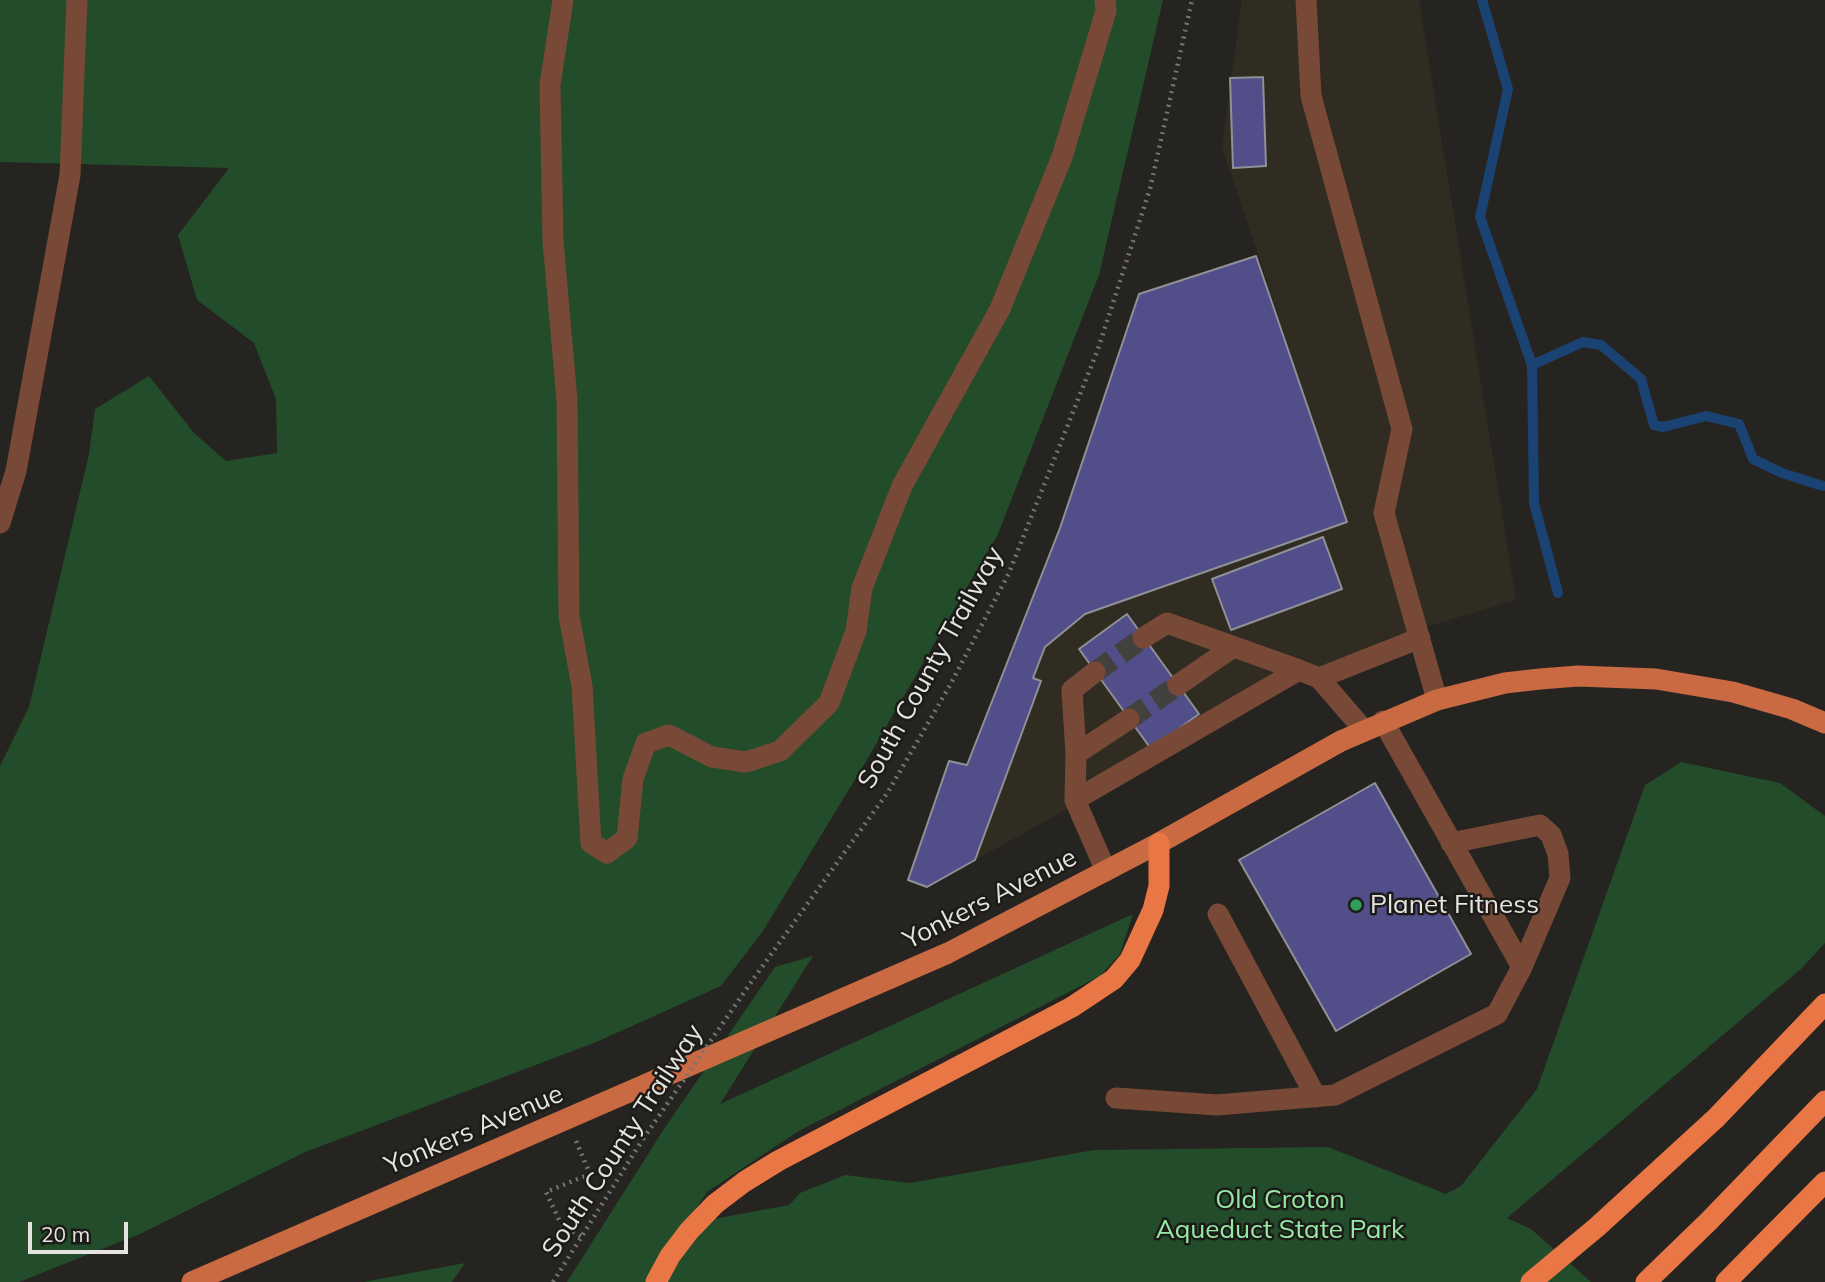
<!DOCTYPE html>
<html>
<head>
<meta charset="utf-8">
<style>
  body { margin:0 }
  #map { position:relative; width:1825px; height:1282px; overflow:hidden; background:#262420; font-family:Mulish,sans-serif }
  canvas { display:block }
  .scale { position:absolute; left:28px; top:1222px; width:100px; height:32px; box-sizing:border-box; border:4px solid #e5e4e1; border-top:0; padding-left:9px; font-size:21px; line-height:24px; white-space:nowrap; color:#e5e4e1; -webkit-text-stroke:5px #1c1b17; paint-order:stroke }
</style>
</head>
<body>
<div id="map">
<canvas width="1825" height="1282"></canvas>
<div class="scale">20 m</div>
</div>
<script>
const c = document.querySelector('canvas').getContext('2d');
c.lineJoin = 'round';
function paint(path, color) { c.fillStyle = color; c.fill(path, 'evenodd'); }
const poly = rows => new Path2D(rows.map(r => 'M' + r).join(''));
function stroke(path, color, width, dash) { c.strokeStyle = color; c.lineWidth = width; c.lineCap = dash ? 'butt' : 'round'; c.setLineDash(dash || []); c.stroke(path); }
function write(font, color, halo, rows, align = 'center') {
  c.font = font + ' Mulish,sans-serif'; c.lineWidth = 5; c.setLineDash([]); c.textBaseline = 'middle'; c.strokeStyle = halo; c.fillStyle = color; for (const [text, x, y, turn = 0] of rows) {
    c.save(); c.translate(x, y); c.rotate((+turn || 0) * Math.PI / 180); c.textAlign = isNaN(turn) ? turn : align; if (halo) c.strokeText(text, 0, 0); c.fillText(text, 0, 0); c.restore();
  }
}
paint(poly([
  [1242,0,1419,0,1516,600,1386,639,1275,695,975,860,1041,682,1033,678,1045,647,1085,614,1347,522,1222,147]
]), '#302c22');
paint(poly([
  [0,0,1163,0,1099,275,998,534,865,763,763,931,721,986,594,1043,305,1152,142,1233,19,1282,0,1282,0,766,29,707,89,454,95,409,149,376,194,433,226,461,277,453,276,399,254,343,197,300,178,235,229,168,0,162],
  [1681,762,1780,783,1825,816,1825,943,1802,968,1507,1218,1531,1229,1591,1282,567,1282,664,1129,775,967,813,956,720,1104,1133,914,1120,954,1100,976,797,1132,707,1192,686,1224,789,1205,800,1193,845,1175,910,1183,1094,1150,1328,1147,1446,1194,1461,1186,1537,1089,1645,785],
  [465,1263,452,1282,363,1282]
]), '#224c2a');
stroke(poly([
  [1482,0,1508,89,1480,217,1532,365,1534,503,1558,593],
  [1532,365,1583,342,1601,345,1641,379,1654,425,1663,427,1706,416,1739,424,1753,459,1782,473,1823,486]
]), '#1a4374', 10);
const building = poly([
  [1263,77,1266,166,1233,168,1230,78,1263,77],
  [1256,256,1347,522,1085,614,1045,647,1033,678,1041,681,975,860,927,887,908,880,949,761,967,765,1060,528,1139,294,1256,256],
  [1323,537,1342,589,1231,630,1212,579,1323,537],
  [1127,614,1199,714,1151,749,1079,649,1127,614],
  [1375,783,1471,954,1336,1031,1239,860,1375,783]
]);
paint(building, '#524e8a');
stroke(building, '#909196', 2);
stroke(poly([
  [1095,672,1143,638],
  [1129,719,1178,685]
]), '#43413d', 21, [21, 10]);
stroke(poly([
  [754,978,888,792,949,687,1009,573,1098,349,1150,189,1192,0],
  [576,1141,590,1174,546,1192,561,1224,582,1237],
  [553,1282,643,1139]
]), '#777571', 4.5, [2, 5]);
stroke(poly([
  [563,0,550,85,553,241,567,400,569,616,582,686,591,843,607,853,627,838,633,779,646,743,669,735,712,757,746,762,780,751,829,703,856,631,862,588,902,486,1000,309,1062,157,1106,11,1105,0],
  [1306,0,1311,96,1402,429,1384,513,1437,700],
  [0,523,16,471,70,175,77,0],
  [1143,638,1167,623,1299,670],
  [1095,672,1072,690,1076,754,1075,800,1106,871],
  [1319,678,1420,638],
  [1178,685,1233,647],
  [1076,754,1129,719],
  [1075,800,1299,670,1319,678,1364,730],
  [1451,843,1540,825,1551,835,1558,854,1560,878,1522,967],
  [1218,914,1316,1097],
  [1116,1098,1217,1105,1335,1095,1497,1014,1522,967,1383,721]
]), '#784936', 21);
stroke(poly([
  [192,1282,948,953,1159,843,1341,741,1437,700,1505,683,1540,679,1578,676,1656,679,1733,692,1792,709,1825,723]
]), '#c96a42', 21);
stroke(poly([
  [656,1282,670,1256,689,1231,715,1204,744,1182,778,1161,1072,1007,1114,979,1130,960,1153,910,1159,886,1159,843],
  [1531,1282,1597,1227,1716,1118,1825,1004],
  [1646,1282,1709,1221,1825,1101],
  [1726,1282,1825,1182]
]), '#e97645', 21);
stroke(poly([
  [643,1139,754,978]
]), '#777571', 4.5, [2, 5]);
for (const [x, y, r, color] of [
  [1356,905,7,"#2e9e5b"]
]) { const dot = new Path2D(); dot.arc(x, y, r, 0, 2 * Math.PI); c.fillStyle = color; c.fill(dot); stroke(dot, '#1c1b17', 2.5); }
write('26px', '#e5e4e1', '#1c1b17', [
  ["South County Trailway",931,668,-61],
  ["Yonkers Avenue",990,899,-27],
  ["Yonkers Avenue",474,1130,-23],
  ["South County Trailway",623,1141,-57]
]);
write('26px', '#e5e4e1', '#1c1b17', [
  ["Planet Fitness",1370,905]
], 'left');
write('26px', '#96e9a3', '#1c1b17', [
  ["Old Croton",1280,1200],
  ["Aqueduct State Park",1280,1230]
]);
</script>
</body>
</html>
